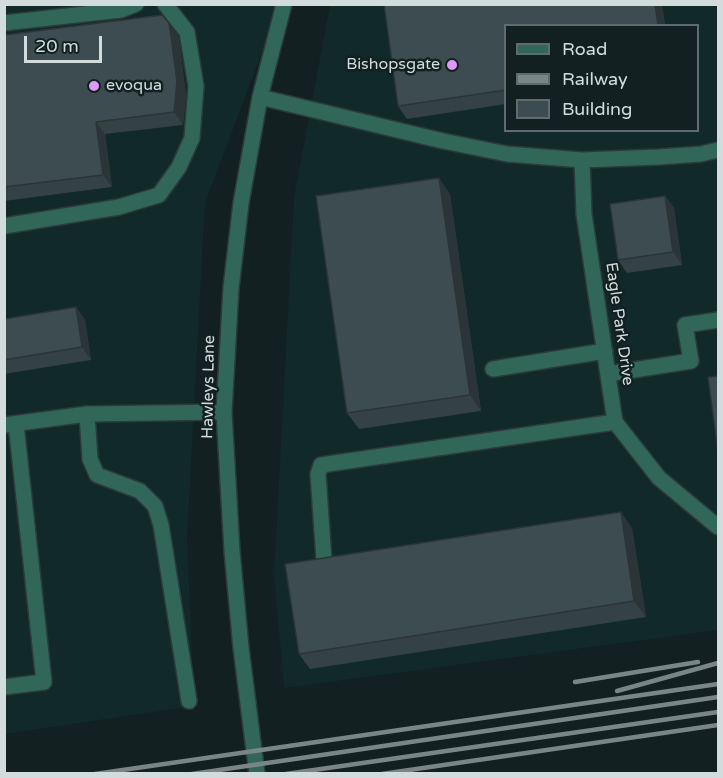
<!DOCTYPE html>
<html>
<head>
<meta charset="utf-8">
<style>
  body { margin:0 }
  #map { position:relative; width:723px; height:778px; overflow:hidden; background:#122021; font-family:"Varela Round",sans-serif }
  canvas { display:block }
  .frame { position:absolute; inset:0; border:6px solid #d3dcdc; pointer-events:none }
  .legend { position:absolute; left:504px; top:24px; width:195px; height:108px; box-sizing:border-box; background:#122021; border:2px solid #5f6b6c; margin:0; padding:8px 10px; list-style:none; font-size:18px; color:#d3dcdc }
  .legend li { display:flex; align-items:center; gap:12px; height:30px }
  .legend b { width:30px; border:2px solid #5f6b6c }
  .scale { position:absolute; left:24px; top:36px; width:78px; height:27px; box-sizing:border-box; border:3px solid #d3dcdc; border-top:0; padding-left:8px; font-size:18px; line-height:21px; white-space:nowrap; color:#d3dcdc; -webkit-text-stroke:4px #122021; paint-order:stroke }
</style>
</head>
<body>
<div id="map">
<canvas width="723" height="778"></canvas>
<div class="frame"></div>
<ul class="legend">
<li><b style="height:8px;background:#316758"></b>Road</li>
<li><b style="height:8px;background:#7a8686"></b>Railway</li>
<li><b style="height:16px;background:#3d4c50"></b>Building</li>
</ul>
<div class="scale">20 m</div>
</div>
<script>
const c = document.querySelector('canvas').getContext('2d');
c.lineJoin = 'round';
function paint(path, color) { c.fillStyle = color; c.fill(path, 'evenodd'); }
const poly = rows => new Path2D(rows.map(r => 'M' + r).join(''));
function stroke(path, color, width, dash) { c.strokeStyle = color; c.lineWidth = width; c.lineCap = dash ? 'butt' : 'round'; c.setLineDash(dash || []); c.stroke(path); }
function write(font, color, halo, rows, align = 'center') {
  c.font = font + ' "Varela Round",sans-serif'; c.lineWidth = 5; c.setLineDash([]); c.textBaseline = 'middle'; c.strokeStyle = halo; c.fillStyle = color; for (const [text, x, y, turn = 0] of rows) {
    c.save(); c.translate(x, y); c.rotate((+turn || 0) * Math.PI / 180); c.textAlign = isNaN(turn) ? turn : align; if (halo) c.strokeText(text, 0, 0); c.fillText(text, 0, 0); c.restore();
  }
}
paint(poly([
  [4,5,280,5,205,203,187,538,194,706,5,734],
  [330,5,718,5,718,630,284,688,274,576,294,197],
  [506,26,698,26,698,130,506,130]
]), '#112929');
const minor = poly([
  [4,23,121,10,136,4],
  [260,97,443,141,507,154,582,160,659,157,701,154,718,150],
  [582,160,584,214,615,422,659,478,718,527],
  [4,226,119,207,159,195,179,167,192,138,196,86,187,32,165,4],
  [493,369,605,351],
  [608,374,691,361,685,325,718,320],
  [87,414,90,459,97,475,140,491,155,506,161,525,189,701],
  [4,425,87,414,224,412],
  [324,560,318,474,321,465,615,422],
  [4,687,44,682,16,424],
  [257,774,241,648,232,551,224,412,231,288,241,203,260,97,284,4]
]);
stroke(minor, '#2d3a3b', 18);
stroke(minor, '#316758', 15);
stroke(poly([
  [575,682,698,662],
  [617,691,718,663],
  [95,774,718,684],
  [192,774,718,697],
  [286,774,718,712],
  [382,774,718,725]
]), '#7a8686', 4.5);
paint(poly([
  [384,4,662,4,665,26,506,26,506,104,407,119,398,106],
  [169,23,178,36,180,48,186,95,183,125,105,134,112,187,4,201,4,35],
  [439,178,450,194,481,411,359,429,347,413],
  [665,196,674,208,682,265,627,273,618,260],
  [76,307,85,320,91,360,4,374,4,319],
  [632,528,646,617,310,669,299,654]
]), '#344145');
paint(poly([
  [655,4,662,4,665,26,658,26],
  [169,23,178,36,180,48,186,95,183,125,174,112],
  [96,122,105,134,112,187,103,175],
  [439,178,450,194,481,411,470,395],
  [665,196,674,208,682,265,673,252],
  [76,307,85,320,91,360,82,347],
  [621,512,632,528,646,617,634,601]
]), '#2b3538');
const building = poly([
  [384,4,655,4,658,26,506,26,506,90,398,106,384,4],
  [162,15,169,23,171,36,177,82,174,112,96,122,103,175,4,187,4,35,162,15],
  [439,178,470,395,347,413,316,196,439,178],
  [665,196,673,252,618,260,610,204,665,196],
  [76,307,82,347,4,360,4,319,76,307],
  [718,376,718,452,708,377,718,376],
  [621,512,634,601,299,654,285,564,621,512]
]);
paint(building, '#3d4c50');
stroke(building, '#2b3538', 1.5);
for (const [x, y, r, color] of [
  [452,65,6,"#da9af6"],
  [94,86,6,"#da9af6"]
]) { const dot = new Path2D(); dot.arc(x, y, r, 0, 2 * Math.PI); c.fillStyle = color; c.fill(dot); stroke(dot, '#122021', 2); }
write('16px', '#d3dcdc', '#122021', [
  ["Bishopsgate",440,65],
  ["evoqua",106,86,"left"]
], 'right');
write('16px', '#d3dcdc', '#122021', [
  ["Eagle Park Drive",619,324,82],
  ["Hawleys Lane",209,387,-89]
]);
</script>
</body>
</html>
